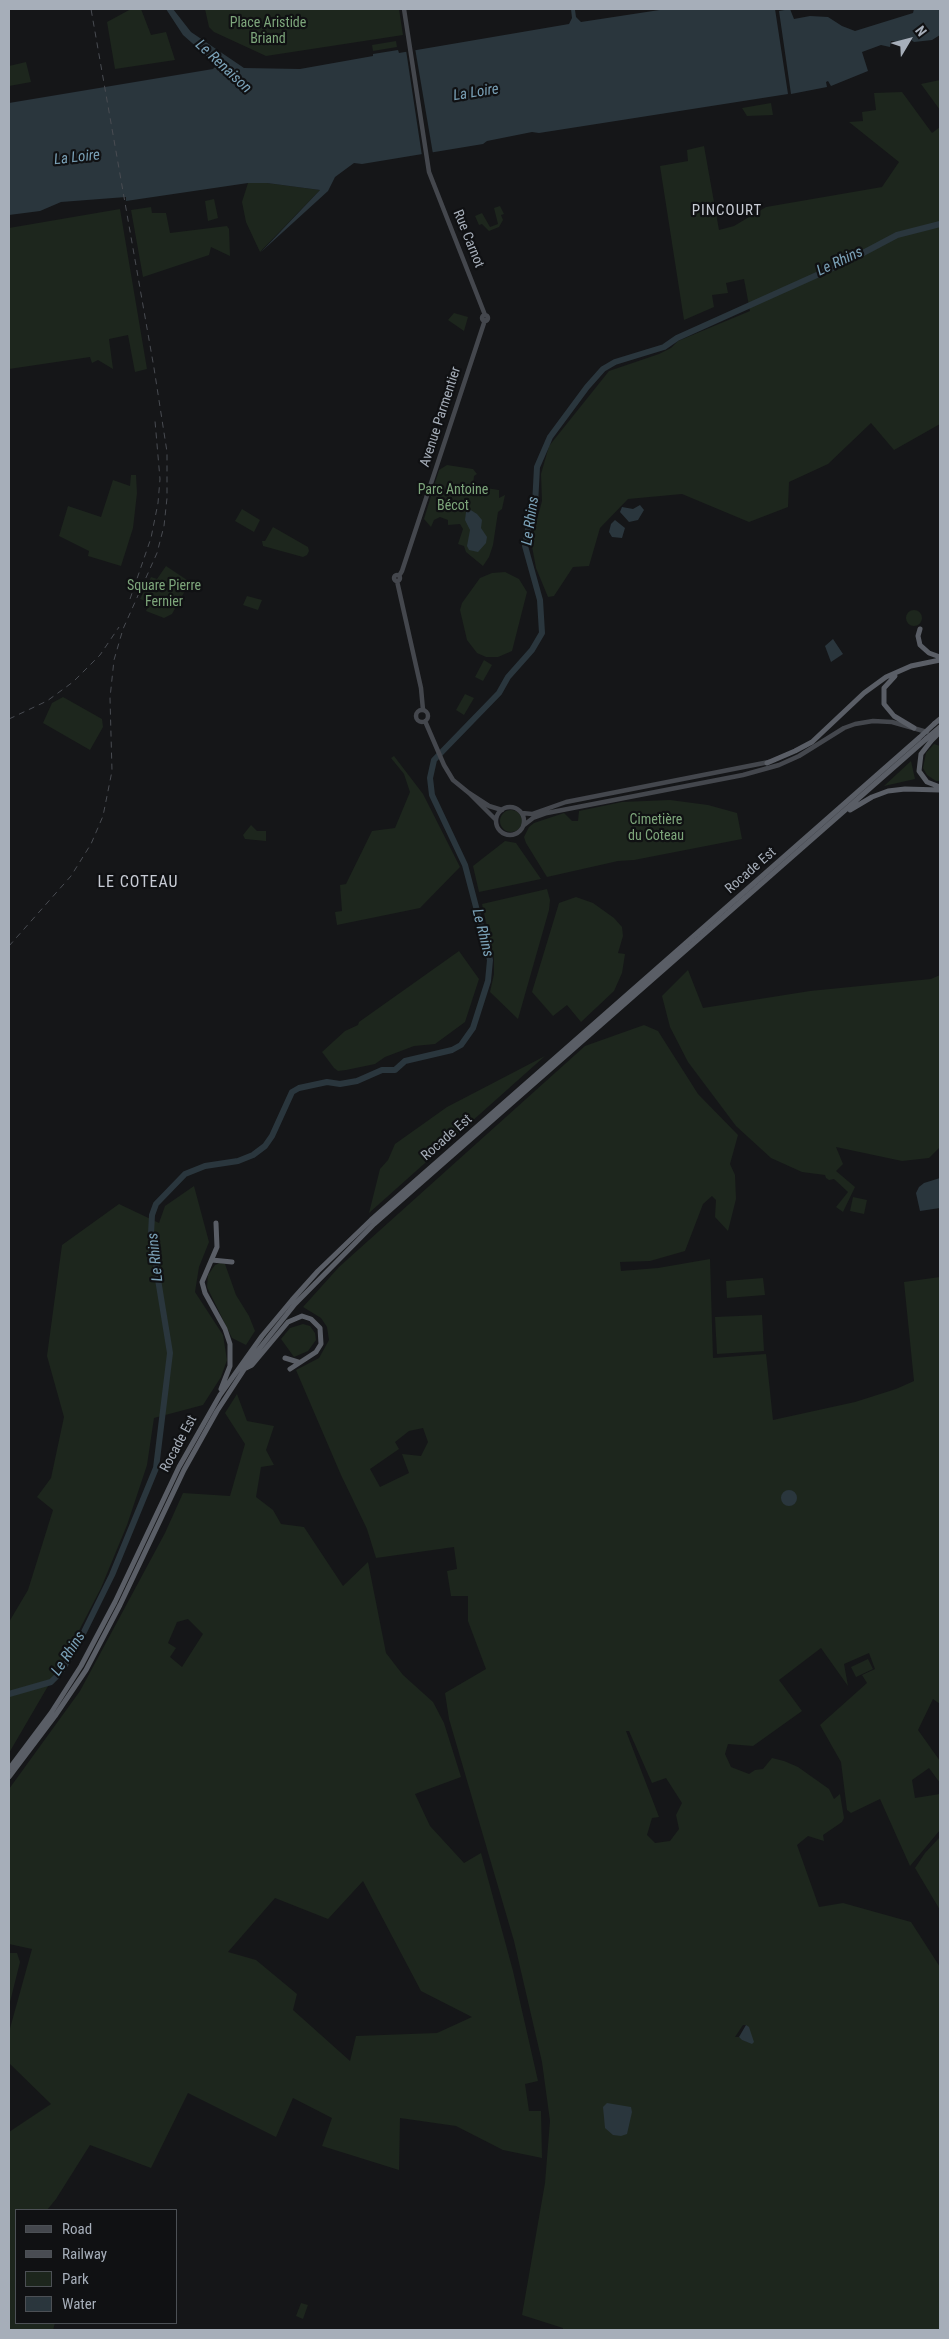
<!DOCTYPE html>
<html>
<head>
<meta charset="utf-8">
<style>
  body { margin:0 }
  #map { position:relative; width:949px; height:2339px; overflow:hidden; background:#151618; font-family:"Roboto Condensed",sans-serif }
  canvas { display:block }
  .frame { position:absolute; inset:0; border:10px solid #a6aeb9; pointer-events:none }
  .legend { position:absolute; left:15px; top:2209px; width:162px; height:115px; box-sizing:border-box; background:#101113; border:1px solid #4c5055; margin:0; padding:6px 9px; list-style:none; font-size:15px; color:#a6aeb9 }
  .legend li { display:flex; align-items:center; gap:10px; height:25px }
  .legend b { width:25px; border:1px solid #4c5055 }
  .north { position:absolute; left:884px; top:15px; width:50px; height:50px; -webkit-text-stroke:4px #101113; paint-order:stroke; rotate:53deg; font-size:14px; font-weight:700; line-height:20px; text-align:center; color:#a6aeb9 }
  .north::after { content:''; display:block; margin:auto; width:18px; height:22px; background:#a6aeb9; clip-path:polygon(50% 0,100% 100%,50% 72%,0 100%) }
</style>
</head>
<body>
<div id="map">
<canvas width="949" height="2339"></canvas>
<div class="frame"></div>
<ul class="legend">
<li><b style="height:6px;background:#44474d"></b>Road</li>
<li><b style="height:6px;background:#494c52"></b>Railway</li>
<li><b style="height:14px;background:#1d261d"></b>Park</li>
<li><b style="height:14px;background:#2a363d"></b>Water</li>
</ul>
<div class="north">N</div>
</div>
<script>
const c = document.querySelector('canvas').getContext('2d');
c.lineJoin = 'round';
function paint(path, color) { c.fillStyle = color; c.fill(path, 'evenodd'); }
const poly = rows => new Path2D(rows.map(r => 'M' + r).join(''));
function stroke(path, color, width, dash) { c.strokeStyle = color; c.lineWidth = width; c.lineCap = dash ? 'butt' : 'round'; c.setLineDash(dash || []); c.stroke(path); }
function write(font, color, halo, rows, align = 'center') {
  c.font = font + ' "Roboto Condensed",sans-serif'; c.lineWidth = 4.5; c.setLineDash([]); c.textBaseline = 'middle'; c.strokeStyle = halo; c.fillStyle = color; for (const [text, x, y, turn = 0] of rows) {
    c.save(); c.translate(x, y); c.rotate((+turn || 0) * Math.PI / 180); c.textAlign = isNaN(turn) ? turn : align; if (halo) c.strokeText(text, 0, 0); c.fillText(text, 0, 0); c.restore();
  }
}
paint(poly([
  [131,9,141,9,151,35,166,32,175,60,115,69,107,22],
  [205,9,399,9,403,35,266,56,214,32,209,27],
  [396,41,397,47,373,51,372,45],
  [26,62,31,82,9,86,9,66],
  [940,80,940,110,921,84],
  [902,92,932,133,940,127,940,424,894,450,871,423,828,464,789,482,788,507,749,522,682,494,628,499,600,528,589,566,573,567,554,596,548,597,536,568,531,541,542,501,541,474,549,446,609,371,659,354,671,348,678,341,750,311,744,279,726,283,728,293,712,295,714,307,684,320,660,166,688,161,687,150,704,146,719,230,734,226,766,207,882,187,899,162,849,122,863,121,862,112,876,110,874,93],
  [771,103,773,115,747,116,742,108],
  [248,183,267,183,320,190,260,252,246,222,242,202],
  [214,199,218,218,208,221,205,201],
  [500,206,504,214,501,215,503,220,499,227,489,231,482,224,479,225,475,216,482,213,490,227,498,224,494,208],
  [151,207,152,213,166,213,170,233,227,226,229,229,230,256,211,247,209,255,143,277,131,210],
  [120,209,147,369,135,372,128,335,109,339,113,369,98,360,92,363,90,357,9,369,9,228],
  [454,313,468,317,464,331,448,320],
  [447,465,473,469,477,474,474,476,473,486,499,490,499,498,505,495,502,509,498,512,493,545,489,557,483,566,466,552,464,546,458,544,463,529,460,524,448,525,448,520,440,517,434,520,431,527,424,519,439,470],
  [131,475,136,475,137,493,133,528,121,566,88,556,89,551,59,536,68,506,101,517,113,480,130,486],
  [242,509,260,520,254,532,235,521],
  [273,527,308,547,309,551,307,555,303,557,263,546,262,541,265,541],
  [166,566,190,582,172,614,164,618,146,611,150,603,140,599,151,577,157,579],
  [505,572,519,579,527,592,512,651,498,657,486,657,477,653,467,640,460,610,462,603,480,578,492,573],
  [247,596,262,600,258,610,243,605],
  '906 618a8 8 0 1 1 16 0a8 8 0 1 1-16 0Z',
  [484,660,492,665,483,681,475,677],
  [465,694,474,698,464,715,456,710],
  [63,697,102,719,103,727,90,750,43,723,52,703],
  [934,744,940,746,940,781,936,781,927,775,923,768,926,753],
  [394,756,423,794,460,867,420,908,337,925,335,912,342,911,340,885,346,884,372,831,395,828,410,792,404,774,391,758],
  [911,761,915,779,884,786],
  [670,800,708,805,737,813,742,839,634,860,618,861,547,877,526,843,524,837,529,827,534,823,564,813,572,821,578,821,579,811,622,802],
  '500 821a11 11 0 1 1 22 0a11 11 0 1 1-22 0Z',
  [251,825,257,831,266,831,266,841,245,839,243,835],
  [505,841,516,843,541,879,479,892,473,866],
  [547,889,550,900,549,910,518,1019,490,992,494,974,494,959,482,904],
  [576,897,593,903,614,918,622,927,623,936,618,953,625,954,622,973,614,991,581,1022,567,1005,553,1016,532,992,559,903],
  [459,951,479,979,465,1022,435,1044,414,1046,385,1057,375,1064,346,1070,338,1071,334,1068,322,1052,345,1031,358,1025,359,1022],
  [688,970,703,1008,810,991,931,979,940,975,940,1147,929,1158,902,1161,836,1147,843,1164,836,1171,855,1187,843,1212,836,1207,848,1192,834,1179,829,1180,826,1178,825,1175,802,1172,771,1158,736,1126,688,1062,670,1027,662,996],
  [644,1025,658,1031,698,1094,738,1135,730,1164,735,1175,736,1199,728,1231,715,1217,716,1200,712,1196,703,1204,685,1251,650,1261,620,1262,621,1271,658,1268,710,1259,713,1358,766,1354,773,1420,855,1402,896,1389,914,1381,904,1282,940,1277,940,1704,933,1699,918,1730,940,1761,940,1783,929,1768,912,1780,915,1798,940,1794,940,1830,910,1866,880,1799,851,1813,847,1810,841,1762,820,1725,867,1683,862,1675,875,1669,869,1653,844,1664,848,1686,821,1648,779,1680,802,1711,753,1746,728,1744,725,1754,731,1767,749,1774,755,1770,763,1769,772,1758,784,1761,798,1767,829,1789,834,1799,840,1794,844,1818,842,1822,823,1835,824,1841,808,1836,797,1845,819,1907,843,1903,911,1922,940,1967,940,2330,563,2330,563,2328,522,2315,545,2183,550,2121,542,2062,514,1941,449,1719,445,1693,486,1669,468,1621,468,1596,451,1596,447,1571,457,1569,454,1547,376,1558,367,1529,341,1475,296,1370,319,1358,329,1340,327,1327,321,1318,303,1307,339,1267,585,1046],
  [423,1428,428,1442,421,1456,402,1454,409,1473,380,1487,370,1469,399,1449,395,1442,409,1431],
  [626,1731,629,1731,652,1783,666,1778,682,1803,676,1815,679,1829,670,1841,655,1843,647,1835,652,1818,659,1817],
  [743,2025,746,2025,752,2043,742,2040,739,2037,735,2037],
  [545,1056,369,1213,380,1169,388,1160,395,1144,447,1107],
  [194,1186,209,1242,199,1267,195,1292,223,1335,227,1360,221,1377,203,1405,154,1418,147,1465,127,1525,101,1588,69,1650,9,1753,9,1622,28,1590,53,1510,37,1497,51,1478,64,1417,47,1356,62,1245,119,1204,159,1223,165,1206],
  [853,1197,867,1200,864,1214,850,1211],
  [220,1263,225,1264,236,1295,249,1316,255,1331,246,1345,232,1338,207,1287,208,1275,215,1265],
  [763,1278,765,1295,727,1298,726,1281],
  [762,1315,764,1351,717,1354,715,1317],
  [303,1324,310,1326,315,1333,316,1340,308,1351,294,1357,281,1339,290,1328],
  [237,1394,247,1421,274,1426,266,1450,274,1465,261,1467,256,1497,273,1510,281,1524,304,1527,343,1586,368,1562,386,1653,403,1675,433,1702,444,1723,461,1777,415,1794,430,1826,464,1863,481,1853,513,1971,538,2081,525,2084,529,2111,541,2111,542,2158,503,2150,456,2126,400,2118,399,2170,322,2146,332,2118,293,2098,276,2137,188,2093,151,2168,90,2145,56,2199,47,2210,16,2210,16,2323,55,2323,53,2330,9,2330,9,2132,51,2104,9,2063,9,2032,32,1949,9,1944,9,1789,80,1691,165,1533,183,1493,230,1496,245,1444,225,1413],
  [188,1619,203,1634,182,1667,170,1657,176,1648,168,1643,177,1622],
  [363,1881,421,1991,472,2017,437,2033,356,2036,350,2061,293,2010,297,1994,256,1960,228,1952,275,1898,328,1919],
  [868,1659,873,1669,856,1677,851,1667],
  [940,1837,940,1910,915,1868,925,1853],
  [9,1953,17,1953,20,1962,9,2006],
  [301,2303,308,2305,303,2319,296,2316]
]), '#1d261d');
paint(poly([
  [166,9,173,9,191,32,244,68,300,69,373,56,373,54,398,50,399,53,569,24,572,18,571,9,575,10,576,17,581,22,666,9,775,9,788,94,539,133,532,132,487,141,483,144,362,164,354,163,335,177,328,191,261,252,320,190,267,183,248,183,126,201,126,197,61,202,40,211,9,215,9,103,213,69,217,65,183,35],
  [790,9,794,19,810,16,828,17,842,26,855,31,913,13,914,9,940,9,940,35,932,40,914,42,911,40,908,43,891,41,890,47,881,45,862,52,868,71,831,86,828,81,826,82,827,87,791,94,779,11],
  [640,505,644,510,638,520,629,522,620,512,622,507,633,509],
  [469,509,477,514,482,520,481,528,487,537,486,543,478,552,469,550,467,546,470,530,465,520,466,512],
  [615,520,625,528,622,538,612,537,609,532,611,524],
  [833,639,843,654,831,662,825,646],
  [940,1178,940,1208,920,1211,916,1193,919,1187,924,1183],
  '781 1498a8 8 0 1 1 16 0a8 8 0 1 1-16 0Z',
  [746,2025,749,2027,754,2042,752,2044,742,2040,739,2037],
  [607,2103,631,2107,632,2112,627,2134,621,2136,613,2135,605,2128,603,2107]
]), '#2a363d');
paint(poly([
  [415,48,433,154,422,156,406,50]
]), '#151618');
stroke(poly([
  [9,1694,51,1682,60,1673,77,1646,112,1575,156,1468,170,1353,156,1267,158,1255,151,1234,152,1215,156,1204,185,1174,205,1166,238,1161,253,1155,265,1146,272,1136,292,1092,299,1088,327,1082,340,1084,357,1081,382,1070,395,1070,405,1061,452,1050,461,1045,473,1028,488,981,490,960,465,865,432,795,430,778,434,760,499,693,508,677,532,650,542,633,540,600,525,546,529,524,535,505,537,467,550,437,587,387,603,369,615,362,664,347,677,338,848,261,897,235,940,224]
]), '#2a363d', 6);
stroke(poly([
  [404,9,429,172,485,315],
  '482 318a3 3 0 1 1 6 0a3 3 0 1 1-6 0Z',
  '394 578a3 3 0 1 1 6 0a3 3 0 1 1-6 0Z',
  [399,576,402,571,485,320],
  [397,581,421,688,423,710],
  '416 716a6 6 0 1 1 12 0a6 6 0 1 1-12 0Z',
  [425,721,444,765,453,780,469,793,489,806,502,810],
  [470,794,496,820],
  '496 821a14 14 0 1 1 28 0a14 14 0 1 1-28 0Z',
  [522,813,532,814,566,802,769,762],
  [524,825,533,818,547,813,743,775,779,765,799,756,844,728,855,724,873,721,892,722,927,732]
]), '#44474d', 4.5);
stroke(poly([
  [920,629,918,636,920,645,929,653,940,657],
  [895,676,884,688,884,704,894,716,914,728],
  [934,724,940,719],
  [931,741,921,754,919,771,927,782,940,787],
  [767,763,795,751,812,742,864,693,886,677,911,666,940,660],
  [850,810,872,797,888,791,905,789,940,790],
  [216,1223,217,1247,202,1282,205,1293,225,1329,230,1344,230,1366,221,1389],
  [212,1260,232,1262],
  [285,1358,298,1362],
  [246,1368,252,1365,288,1322,302,1316,311,1319,320,1328,321,1344,316,1352,290,1369],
  [9,1769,51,1713,81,1666,115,1602,179,1467,220,1395,262,1336,292,1300,318,1271,371,1220,919,738],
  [9,1777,55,1716,86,1670,120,1605,184,1470,217,1411,251,1359,295,1304,374,1224,926,739]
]), '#5a5e66', 5);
stroke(poly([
  [130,599,151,538,158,503,160,479,155,421],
  [9,719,47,701,73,682,100,655,119,627],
  [9,946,71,876,91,844,103,816,112,771,110,698,114,660,123,629,157,553,164,526,167,498,167,452,154,368,91,9]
]), '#494c52', 1, [6, 5]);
stroke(poly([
  [919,738,934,724],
  [926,739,940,727],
  [931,741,940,732]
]), '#5a5e66', 5);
write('14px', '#7da67b', '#101113', [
  ["Place Aristide",268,23],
  ["Briand",268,39],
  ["Parc Antoine",453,490],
  ["Bécot",453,506],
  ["Square Pierre",164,586],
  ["Fernier",164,602],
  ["Cimetière",656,820],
  ["du Coteau",656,836]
]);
write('14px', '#a6aeb9', '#101113', [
  ["Rue Carnot",468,239,68],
  ["Avenue Parmentier",441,417,-72],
  ["Rocade Est",751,871,-41],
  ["Rocade Est",447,1138,-41],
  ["Rocade Est",179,1444,-62]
]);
write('italic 15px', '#7aa1b7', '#101113', [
  ["Le Renaison",223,67,43],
  ["La Loire",476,93,-9],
  ["La Loire",77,158,-6],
  ["Le Rhins",840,262,-25],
  ["Le Rhins",531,521,-82],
  ["Le Rhins",482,933,76],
  ["Le Rhins",156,1257,-96],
  ["Le Rhins",69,1654,-57]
]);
c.letterSpacing = '1px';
write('15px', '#c8ccd5', '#101113', [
  ["PINCOURT",727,211]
]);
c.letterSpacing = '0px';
c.letterSpacing = '1px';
write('16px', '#c8ccd5', '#101113', [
  ["LE COTEAU",138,883]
]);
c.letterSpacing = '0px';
</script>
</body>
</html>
